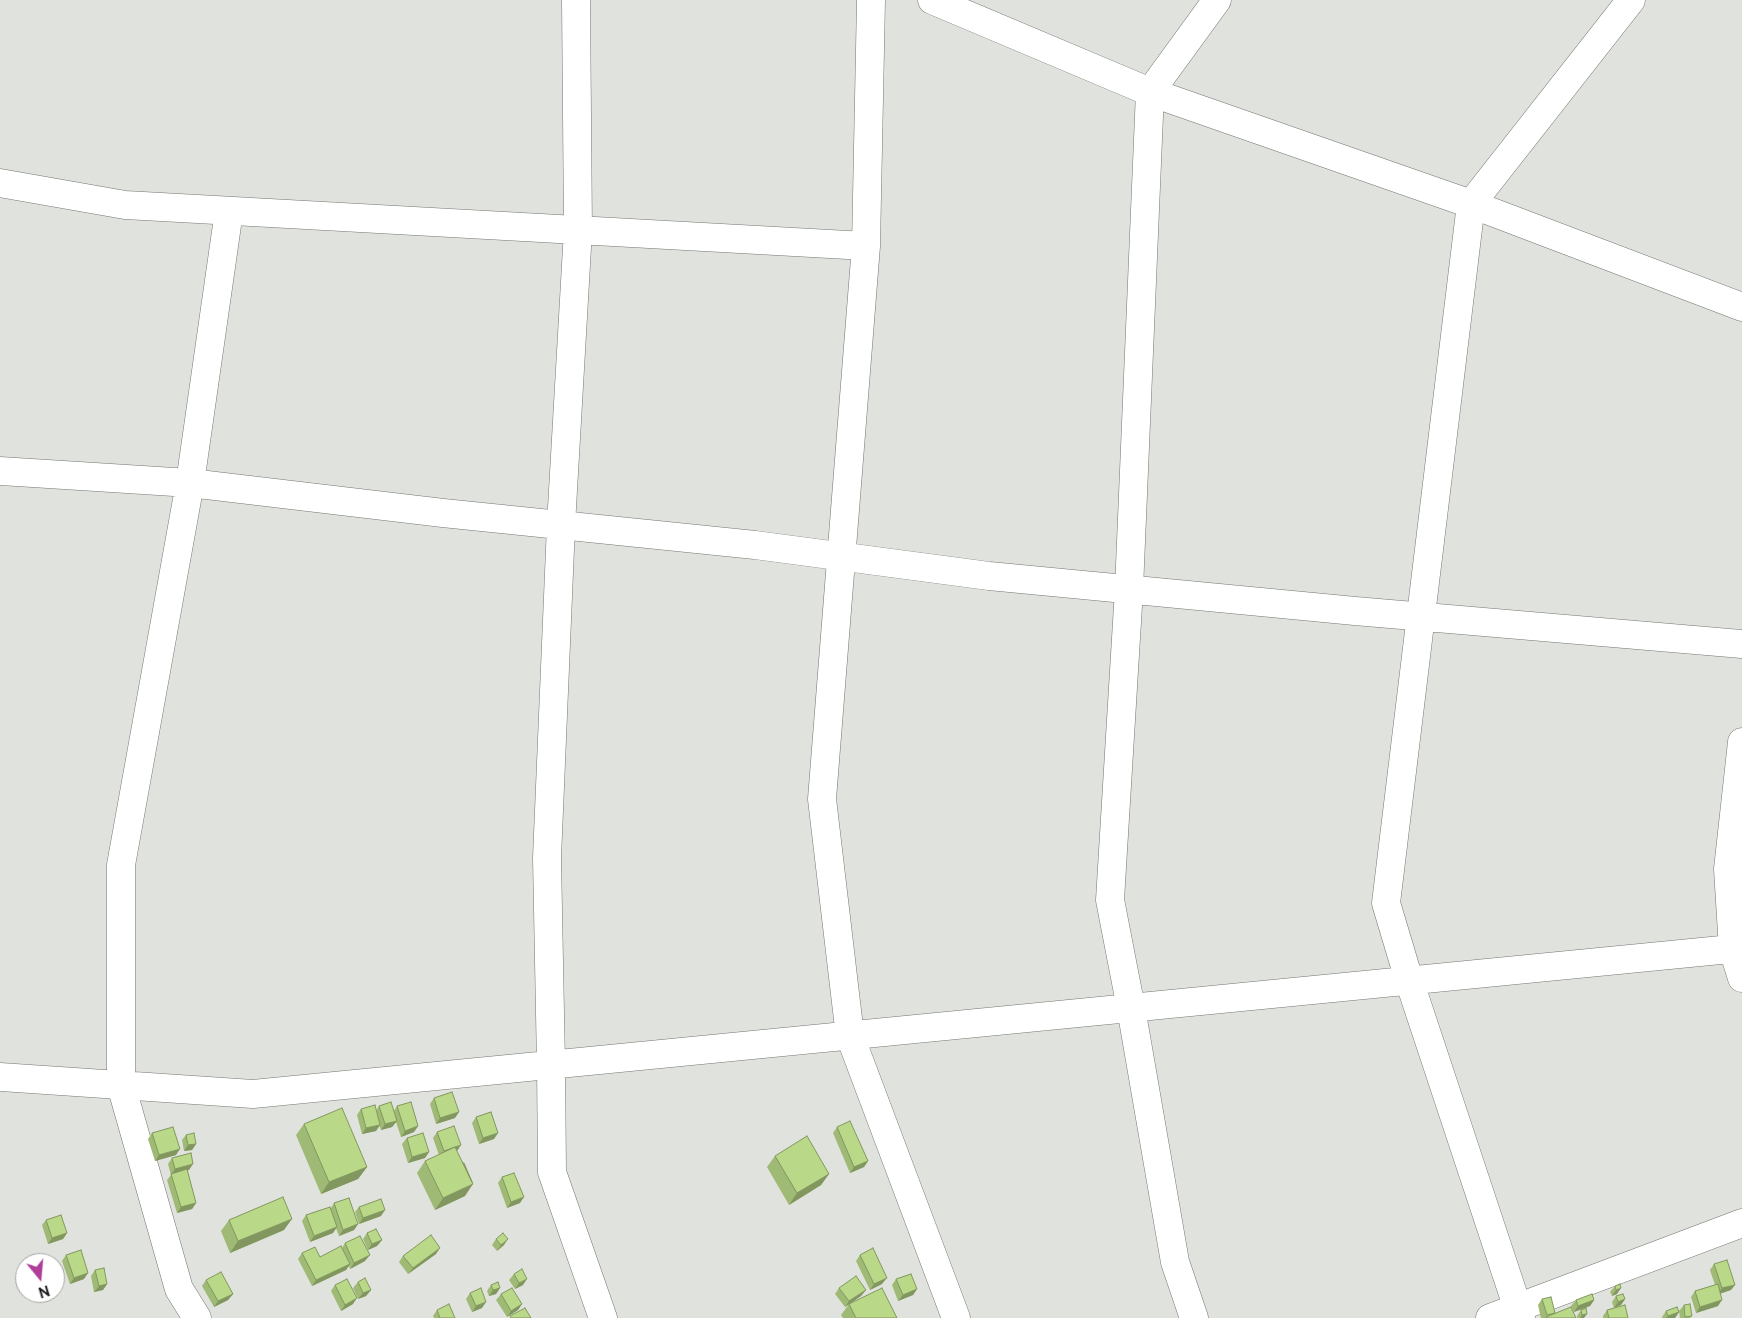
<!DOCTYPE html>
<html>
<head>
<meta charset="utf-8">
<style>
  body { margin:0 }
  #map { position:relative; width:1742px; height:1318px; overflow:hidden; background:#e0e2dd; font-family:Raleway,sans-serif }
  canvas { display:block }
  .north { position:absolute; left:15px; top:1253px; width:50px; height:50px; box-sizing:border-box; background:#fff; border:1px solid #a3a4a3; border-radius:50%; rotate:163deg; font-size:14px; font-weight:700; line-height:20px; text-align:center; color:#1a1b19 }
  .north::after { content:''; display:block; margin:auto; width:18px; height:22px; background:#af3e99; clip-path:polygon(50% 0,100% 100%,50% 72%,0 100%) }
</style>
</head>
<body>
<div id="map">
<canvas width="1742" height="1318"></canvas>
<div class="north">N</div>
</div>
<script>
const c = document.querySelector('canvas').getContext('2d');
c.lineJoin = 'round';
const poly = rows => new Path2D(rows.map(r => 'M' + r).join(''));
function stroke(path, color, width, dash) { c.strokeStyle = color; c.lineWidth = width; c.lineCap = dash ? 'butt' : 'round'; c.setLineDash(dash || []); c.stroke(path); }
function paint(path, color) { c.fillStyle = color; c.fill(path, 'evenodd'); }
const minor = poly([
  [576,0,578,230,561,525,547,858,551,1065,552,1172,603,1318],
  [871,0,866,246,822,799,850,1036,956,1318],
  [932,0,1150,92,1471,204,1742,307],
  [0,183,125,205,866,246],
  [0,471,190,483,443,513,755,545,989,576,1355,611,1742,644],
  [1742,742,1728,869,1733,949,1742,978],
  [0,1077,253,1094,1742,948],
  [197,1318,179,1289,121,1085,121,865,190,483,229,211],
  [1194,1318,1175,1262,1131,1008,1110,900,1129,589,1150,92,1217,0],
  [1490,1318,1742,1223],
  [1521,1318,1409,980,1386,903,1471,204,1631,0]
]);
stroke(minor, '#757672', 29);
stroke(minor, '#fff', 28);
paint(poly([
  [434,1098,455,1118,436,1124,430,1104],
  [379,1106,394,1111,397,1106,418,1126,414,1132,401,1137,396,1122,392,1127,381,1130,379,1125,376,1131,362,1134,357,1115,361,1109,376,1111],
  [476,1117,494,1139,479,1144,472,1123],
  [304,1124,367,1167,358,1179,321,1194,296,1135],
  [837,1127,868,1161,864,1167,850,1173,833,1133],
  [437,1132,457,1151,465,1196,435,1210,417,1173,425,1161,439,1155,433,1138],
  [152,1133,176,1155,155,1161,148,1139],
  [186,1135,196,1144,192,1150,184,1151,182,1140],
  [407,1138,429,1152,425,1158,408,1163,402,1144],
  [775,1156,829,1174,821,1185,789,1205,767,1167],
  [172,1158,189,1170,187,1170,196,1203,192,1209,177,1213,167,1180,171,1175,168,1164],
  [502,1177,520,1203,507,1208,498,1183],
  [334,1203,358,1224,354,1230,339,1236,336,1228,333,1233,310,1242,302,1221,306,1215,331,1208],
  [359,1207,381,1216,359,1224,355,1212],
  [46,1220,67,1233,63,1239,48,1244,42,1225],
  [229,1220,284,1230,230,1253,221,1231],
  [367,1233,382,1240,377,1246,368,1250,363,1239],
  [496,1239,504,1245,497,1251,492,1245],
  [345,1243,365,1261,350,1269,349,1266,346,1270,312,1286,298,1259,302,1253,320,1257,342,1248],
  [436,1254,408,1274,399,1262,403,1256],
  [66,1255,84,1279,70,1284,62,1261],
  [860,1255,882,1284,870,1290,856,1261],
  [1714,1264,1731,1290,1720,1294,1718,1306,1696,1313,1691,1297,1695,1291,1715,1285,1710,1270],
  [95,1270,107,1284,103,1290,94,1292,91,1276],
  [514,1274,523,1285,515,1289,509,1280],
  [896,1279,917,1289,913,1295,898,1301,892,1285],
  [206,1280,233,1294,228,1300,214,1307,202,1286],
  [358,1282,371,1290,366,1296,358,1299,353,1288],
  [335,1285,353,1304,341,1311,331,1291],
  [491,1285,500,1288,496,1294,489,1296,487,1291],
  [1615,1286,1617,1294,1612,1296,1610,1292],
  [839,1288,866,1290,861,1296,851,1303,897,1318,843,1318,841,1315,849,1304,845,1307,835,1294],
  [470,1293,482,1308,472,1312,466,1299],
  [501,1294,522,1304,518,1310,507,1317,496,1300],
  [1616,1296,1625,1299,1621,1305,1614,1308,1612,1302],
  [1542,1299,1554,1314,1576,1318,1541,1318,1538,1305],
  [1576,1300,1594,1300,1590,1306,1574,1312,1571,1306],
  [1684,1305,1692,1316,1690,1318,1680,1318,1679,1311],
  [437,1310,455,1318,434,1318,433,1316],
  [1581,1310,1584,1318,1577,1318,1577,1316],
  [1607,1310,1628,1318,1603,1318,1603,1316],
  [1666,1311,1679,1312,1675,1318,1662,1318,1662,1317]
]), '#9fba75');
paint(poly([
  [459,1112,455,1118,436,1124,440,1118],
  [397,1121,392,1127,381,1130,385,1124],
  [380,1125,376,1131,362,1134,366,1128],
  [418,1126,414,1132,401,1137,405,1131],
  [498,1133,494,1139,479,1144,483,1138],
  [196,1144,192,1150,184,1151,188,1145],
  [461,1145,457,1151,439,1157,444,1151],
  [180,1149,176,1155,155,1161,159,1155],
  [429,1152,425,1158,408,1163,412,1157],
  [868,1161,864,1167,850,1173,854,1167],
  [193,1164,189,1170,171,1175,175,1169],
  [367,1167,358,1179,321,1194,329,1182],
  [829,1174,821,1185,789,1205,797,1193],
  [473,1184,465,1196,435,1210,443,1198],
  [524,1197,520,1203,507,1208,511,1202],
  [196,1203,192,1209,177,1213,181,1207],
  [385,1210,381,1216,359,1224,363,1218],
  [292,1219,284,1230,230,1253,238,1241],
  [358,1224,354,1230,339,1236,343,1230],
  [337,1227,333,1233,310,1242,314,1236],
  [67,1233,63,1239,48,1244,52,1238],
  [508,1239,504,1245,497,1251,501,1245],
  [382,1240,377,1246,368,1250,372,1244],
  [440,1248,436,1254,408,1274,413,1268],
  [370,1255,365,1261,350,1269,354,1263],
  [350,1264,346,1270,312,1286,316,1280],
  [88,1273,84,1279,70,1284,74,1278],
  [887,1278,882,1284,870,1290,874,1284],
  [527,1279,523,1285,515,1289,519,1283],
  [107,1284,103,1290,94,1292,99,1286],
  [1735,1285,1731,1290,1718,1294,1722,1288],
  [500,1288,496,1294,489,1296,493,1290],
  [1621,1288,1617,1294,1612,1296,1616,1290],
  [917,1289,913,1295,898,1301,903,1295],
  [371,1290,366,1296,358,1299,363,1293],
  [866,1290,861,1296,845,1307,849,1301],
  [233,1294,228,1300,214,1307,218,1301],
  [357,1298,353,1304,341,1311,345,1305],
  [1625,1299,1621,1305,1614,1308,1618,1302],
  [1594,1300,1590,1306,1574,1312,1578,1306],
  [1722,1300,1718,1306,1696,1313,1700,1307],
  [486,1302,482,1308,472,1312,476,1306],
  [522,1304,518,1310,507,1317,511,1311],
  [1679,1312,1675,1318,1666,1318,1668,1316],
  [1587,1314,1584,1318,1580,1318,1582,1315]
]), '#82975f');
const building = poly([
  [452,1092,459,1112,440,1118,434,1098,452,1092],
  [391,1102,397,1121,385,1124,379,1106,391,1102],
  [411,1102,418,1126,405,1131,397,1106,411,1102],
  [375,1105,380,1125,366,1128,361,1109,375,1105],
  [342,1108,367,1167,329,1182,304,1124,342,1108],
  [491,1112,498,1133,483,1138,476,1117,491,1112],
  [850,1121,868,1161,854,1167,837,1127,850,1121],
  [454,1126,461,1145,444,1151,437,1132,454,1126],
  [173,1127,180,1149,159,1155,152,1133,173,1127],
  [194,1133,196,1144,188,1145,186,1135,194,1133],
  [423,1133,429,1152,412,1157,407,1138,423,1133],
  [807,1136,829,1174,797,1193,775,1156,807,1136],
  [455,1147,473,1184,443,1198,425,1161,455,1147],
  [191,1153,193,1164,175,1169,172,1158,191,1153],
  [463,1163,464,1163,472,1182,463,1163],
  [187,1169,196,1203,181,1207,171,1174,187,1169],
  [514,1173,524,1197,511,1202,502,1177,514,1173],
  [283,1197,292,1219,238,1241,229,1220,283,1197],
  [349,1198,358,1224,343,1230,334,1203,349,1198],
  [381,1199,385,1210,363,1218,359,1207,381,1199],
  [330,1207,337,1227,314,1236,306,1215,330,1207],
  [61,1215,67,1233,52,1238,46,1220,61,1215],
  [376,1229,382,1240,372,1244,367,1233,376,1229],
  [503,1233,508,1239,501,1245,496,1239,503,1233],
  [431,1235,440,1248,413,1268,403,1256,431,1235],
  [360,1236,370,1255,354,1263,345,1243,360,1236],
  [341,1246,350,1264,316,1280,302,1253,315,1247,320,1257,341,1246],
  [873,1248,887,1278,874,1284,860,1255,873,1248],
  [81,1250,88,1273,74,1278,66,1255,81,1250],
  [1727,1260,1735,1285,1722,1288,1714,1264,1727,1260],
  [104,1268,107,1284,99,1286,95,1270,104,1268],
  [522,1269,527,1279,519,1283,514,1274,522,1269],
  [221,1272,233,1294,218,1301,206,1280,221,1272],
  [911,1274,917,1289,903,1295,896,1279,911,1274],
  [856,1276,866,1290,849,1301,839,1288,856,1276],
  [365,1278,371,1290,363,1293,358,1282,365,1278],
  [347,1279,357,1298,345,1305,335,1285,347,1279],
  [498,1282,500,1288,493,1290,491,1285,498,1282],
  [1620,1284,1621,1288,1616,1290,1615,1286,1620,1284],
  [1718,1284,1722,1300,1700,1307,1695,1291,1718,1284],
  [481,1288,486,1302,476,1306,470,1293,481,1288],
  [512,1288,522,1304,511,1311,501,1294,512,1288],
  [882,1288,897,1318,856,1318,849,1304,882,1288],
  [1592,1294,1594,1300,1578,1306,1576,1300,1592,1294],
  [1623,1294,1625,1299,1618,1302,1616,1296,1623,1294],
  [1551,1297,1555,1313,1547,1315,1542,1299,1551,1297],
  [449,1304,455,1318,440,1318,437,1310,449,1304],
  [1690,1304,1692,1316,1685,1317,1684,1305,1690,1304],
  [1625,1305,1628,1318,1609,1318,1607,1310,1625,1305],
  [1571,1307,1576,1318,1546,1318,1546,1317,1571,1307],
  [1677,1307,1679,1312,1668,1316,1666,1311,1677,1307],
  [525,1308,531,1318,511,1318,510,1316,525,1308],
  [1586,1308,1587,1314,1582,1315,1581,1310,1586,1308]
]);
paint(building, '#b9d888');
stroke(building, '#82975f', 1);
</script>
</body>
</html>
